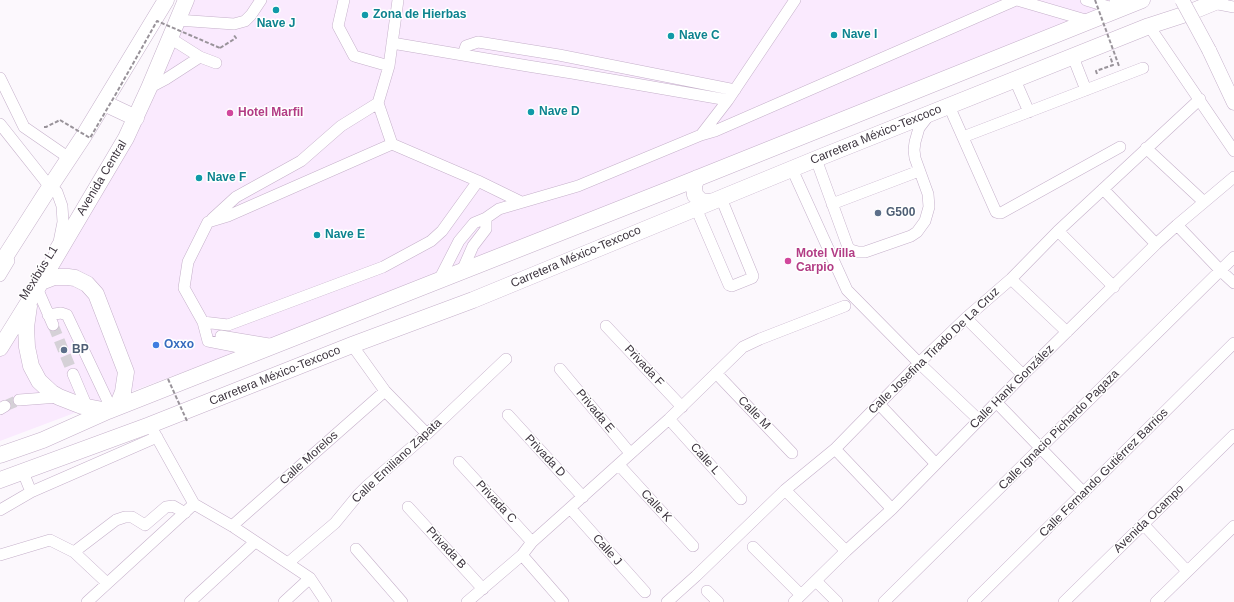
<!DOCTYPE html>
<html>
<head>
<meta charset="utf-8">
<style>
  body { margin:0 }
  canvas { display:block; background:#fcf8fd }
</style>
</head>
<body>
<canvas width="1234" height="602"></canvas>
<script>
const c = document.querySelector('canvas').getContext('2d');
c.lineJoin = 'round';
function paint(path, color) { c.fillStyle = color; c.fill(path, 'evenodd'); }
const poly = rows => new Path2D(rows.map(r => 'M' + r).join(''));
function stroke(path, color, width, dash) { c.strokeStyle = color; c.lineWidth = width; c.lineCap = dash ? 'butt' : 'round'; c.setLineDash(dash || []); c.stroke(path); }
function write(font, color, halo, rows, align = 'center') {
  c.font = font + ' Arial,sans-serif'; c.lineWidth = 3; c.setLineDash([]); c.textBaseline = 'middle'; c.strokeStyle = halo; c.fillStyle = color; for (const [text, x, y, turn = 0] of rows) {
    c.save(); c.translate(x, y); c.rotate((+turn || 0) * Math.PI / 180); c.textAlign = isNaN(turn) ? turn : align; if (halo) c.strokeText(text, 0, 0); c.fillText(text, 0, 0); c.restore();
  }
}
paint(poly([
  [187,0,1113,0,1115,11,356,307,0,441,0,355,106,182]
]), '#faeafe');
stroke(poly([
  [53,325,73,374],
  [5,406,19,400]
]), '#d5d1d7', 11, [11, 5.5]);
const minor = poly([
  [344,0,338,26,354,56,389,66],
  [1017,0,1089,21],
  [1086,0,1119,10],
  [1115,0,1129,6],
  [1213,3,1234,7],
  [177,20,234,24,245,21,251,15,261,0],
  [1149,26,1234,151],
  [170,38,200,57,216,63],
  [392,43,528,66,572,73,728,100],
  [463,55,466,46,478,42,559,55,735,90],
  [1073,57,1086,90],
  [0,78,24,127,69,158],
  [1015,80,1029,112],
  [149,88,166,79,200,57],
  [949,106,996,212,999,213,1001,213,1120,147],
  [0,124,50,187,57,192,62,206,63,222,59,242,56,247],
  [701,135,728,100,795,0],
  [963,137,1143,68],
  [392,144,378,103,389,66,398,0],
  [1146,148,1204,202],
  [816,159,848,247,851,250,858,252,865,252,911,236,917,232,925,221,929,207,928,194,915,158,914,150,915,142,919,128,929,115],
  [792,169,847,290,919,363,979,420],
  [478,181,442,231,431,241,383,267,228,325,203,322,184,288,188,262,208,222,228,216,392,144,478,181,521,202],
  [1103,189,1156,244],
  [832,204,919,171],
  [696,208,729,285,732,286,752,278,753,276,721,198],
  [212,219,236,197,301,161,341,126,378,103],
  [1177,225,1221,271,1234,283],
  [1058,231,1114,287],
  [462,271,473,246,486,229,486,218],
  [0,276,9,261],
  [1011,279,1067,332],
  [439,280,459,241,474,223,486,218,499,209,578,186,701,135,715,131,1016,0],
  [37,288,53,325],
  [48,315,61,313,67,315,112,410],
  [966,318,1023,375],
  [203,322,208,341,259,351],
  [606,326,682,407],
  [221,336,275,345],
  [352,345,385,391,427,434],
  [560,369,630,453],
  [716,373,792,453],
  [73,374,87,407],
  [19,400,59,397],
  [997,403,1084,493],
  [879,404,936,464],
  [0,409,5,406],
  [508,415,583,497],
  [669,419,741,499],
  [150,425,194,504,232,526,310,578,326,602],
  [835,449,892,509],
  [459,462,532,542],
  [619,465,693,546],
  [23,472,31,492],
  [785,490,846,551],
  [408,507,483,589],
  [570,508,645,592],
  [0,510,31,492,157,437],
  [1143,524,1187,571],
  [232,526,385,391],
  [753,547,801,595],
  [356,549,402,602],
  [74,552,116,520,125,517,132,517,145,525,166,507,173,506,185,513],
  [0,555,50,540,74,552,107,583],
  [522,555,563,602],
  [288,563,335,523,358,495,367,486,427,434,506,359],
  [816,581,837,602],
  [707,591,718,602],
  [87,602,194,504],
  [190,602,255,542],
  [284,602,310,578],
  [467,602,522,555,532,542,570,508,669,419,743,347,760,339,845,306],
  [667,602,696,576,785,490,835,449,919,363,966,318,1011,279,1058,231,1200,99],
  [794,602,846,551,892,509,1023,375,1156,244,1177,225,1234,177],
  [884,602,1234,257],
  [973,602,1234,343],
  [1064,602,1234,435],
  [1156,602,1234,526]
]);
const major = poly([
  [1209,50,1234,103]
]);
const highway = poly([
  [104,103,136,118],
  [697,178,694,186,695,195,701,201,710,202],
  [0,265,44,196,83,137,166,0],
  [41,282,54,277,68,277,75,278,87,284,96,294,126,372,123,392,117,407],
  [29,306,26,327,27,347,31,366,39,381,52,393,59,397,82,406,108,411],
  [0,348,41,282,126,138,149,88,186,0],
  [0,455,43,440,108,411,673,188,1142,0],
  [0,480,150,425,352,345,473,300,816,159,1149,26,1186,14,1220,0]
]);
stroke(minor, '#c5b0ca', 12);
stroke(major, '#c5b0ca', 15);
stroke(highway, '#c5b0ca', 17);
stroke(poly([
  [220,48,236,38,233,34],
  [1097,74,1096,71,1113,65,1110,56],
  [44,127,46,127,60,120]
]), '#99939a', 2, [4, 2]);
stroke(minor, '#fff', 11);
stroke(major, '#fff', 14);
stroke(highway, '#fff', 16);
const majorBridge = poly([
  [1182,0,1209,50]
]);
stroke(majorBridge, '#c5b0ca', 15, []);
stroke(poly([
  [1095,0,1119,66],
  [60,120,90,138,117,92,157,21,220,48],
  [168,379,187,421]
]), '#99939a', 2, [4, 2]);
stroke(majorBridge, '#fff', 14);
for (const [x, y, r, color] of [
  [276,10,4,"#0f9aa8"],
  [365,15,4,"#0f9aa8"],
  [834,35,4,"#0f9aa8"],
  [671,36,4,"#0f9aa8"],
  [531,112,4,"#0f9aa8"],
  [230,113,4,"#d1479c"],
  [199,178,4,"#0f9aa8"],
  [878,213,4,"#5c6f8a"],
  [317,235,4,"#0f9aa8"],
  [788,261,4,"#d1479c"],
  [156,345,4,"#3f7fe0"],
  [64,350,4,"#5c6f8a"]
]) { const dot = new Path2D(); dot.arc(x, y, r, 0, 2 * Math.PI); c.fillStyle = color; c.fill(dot); stroke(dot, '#fff', 1.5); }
write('bold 12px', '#0d838f', '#fff', [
  ["Zona de Hierbas",373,15],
  ["Nave J",276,24,"center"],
  ["Nave I",842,35],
  ["Nave C",679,36],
  ["Nave D",539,112],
  ["Nave F",207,178],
  ["Nave E",325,235]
], 'left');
write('bold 12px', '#b23c85', '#fff', [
  ["Hotel Marfil",238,113],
  ["Motel Villa",796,254],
  ["Carpio",796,268]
], 'left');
write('12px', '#3b333d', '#fff', [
  ["Carretera México-Texcoco",876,135,-22],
  ["Avenida Central",102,178,-59],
  ["Carretera México-Texcoco",576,257,-23],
  ["Mexibús L1",39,273,-58],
  ["Calle Josefina Tirado De La Cruz",934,351,-44],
  ["Privada F",644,366,47],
  ["Carretera México-Texcoco",275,376,-22],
  ["Calle Hank González",1012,387,-45],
  ["Privada E",595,411,50],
  ["Calle M",754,413,46],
  ["Calle Ignacio Pichardo Pagaza",1059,430,-45],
  ["Privada D",545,456,47],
  ["Calle Morelos",309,458,-42],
  ["Calle L",705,459,48],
  ["Calle Emiliano Zapata",397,461,-43],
  ["Calle Fernando Gutiérrez Barrios",1104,473,-45],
  ["Privada C",496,502,47],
  ["Calle K",656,506,47],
  ["Avenida Ocampo",1149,519,-44],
  ["Privada B",446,548,47],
  ["Calle J",607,550,48]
]);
write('bold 12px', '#4e5e75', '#fff', [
  ["G500",886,213],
  ["BP",72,350]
], 'left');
write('bold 12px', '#366cbe', '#fff', [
  ["Oxxo",164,345]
], 'left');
</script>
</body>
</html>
